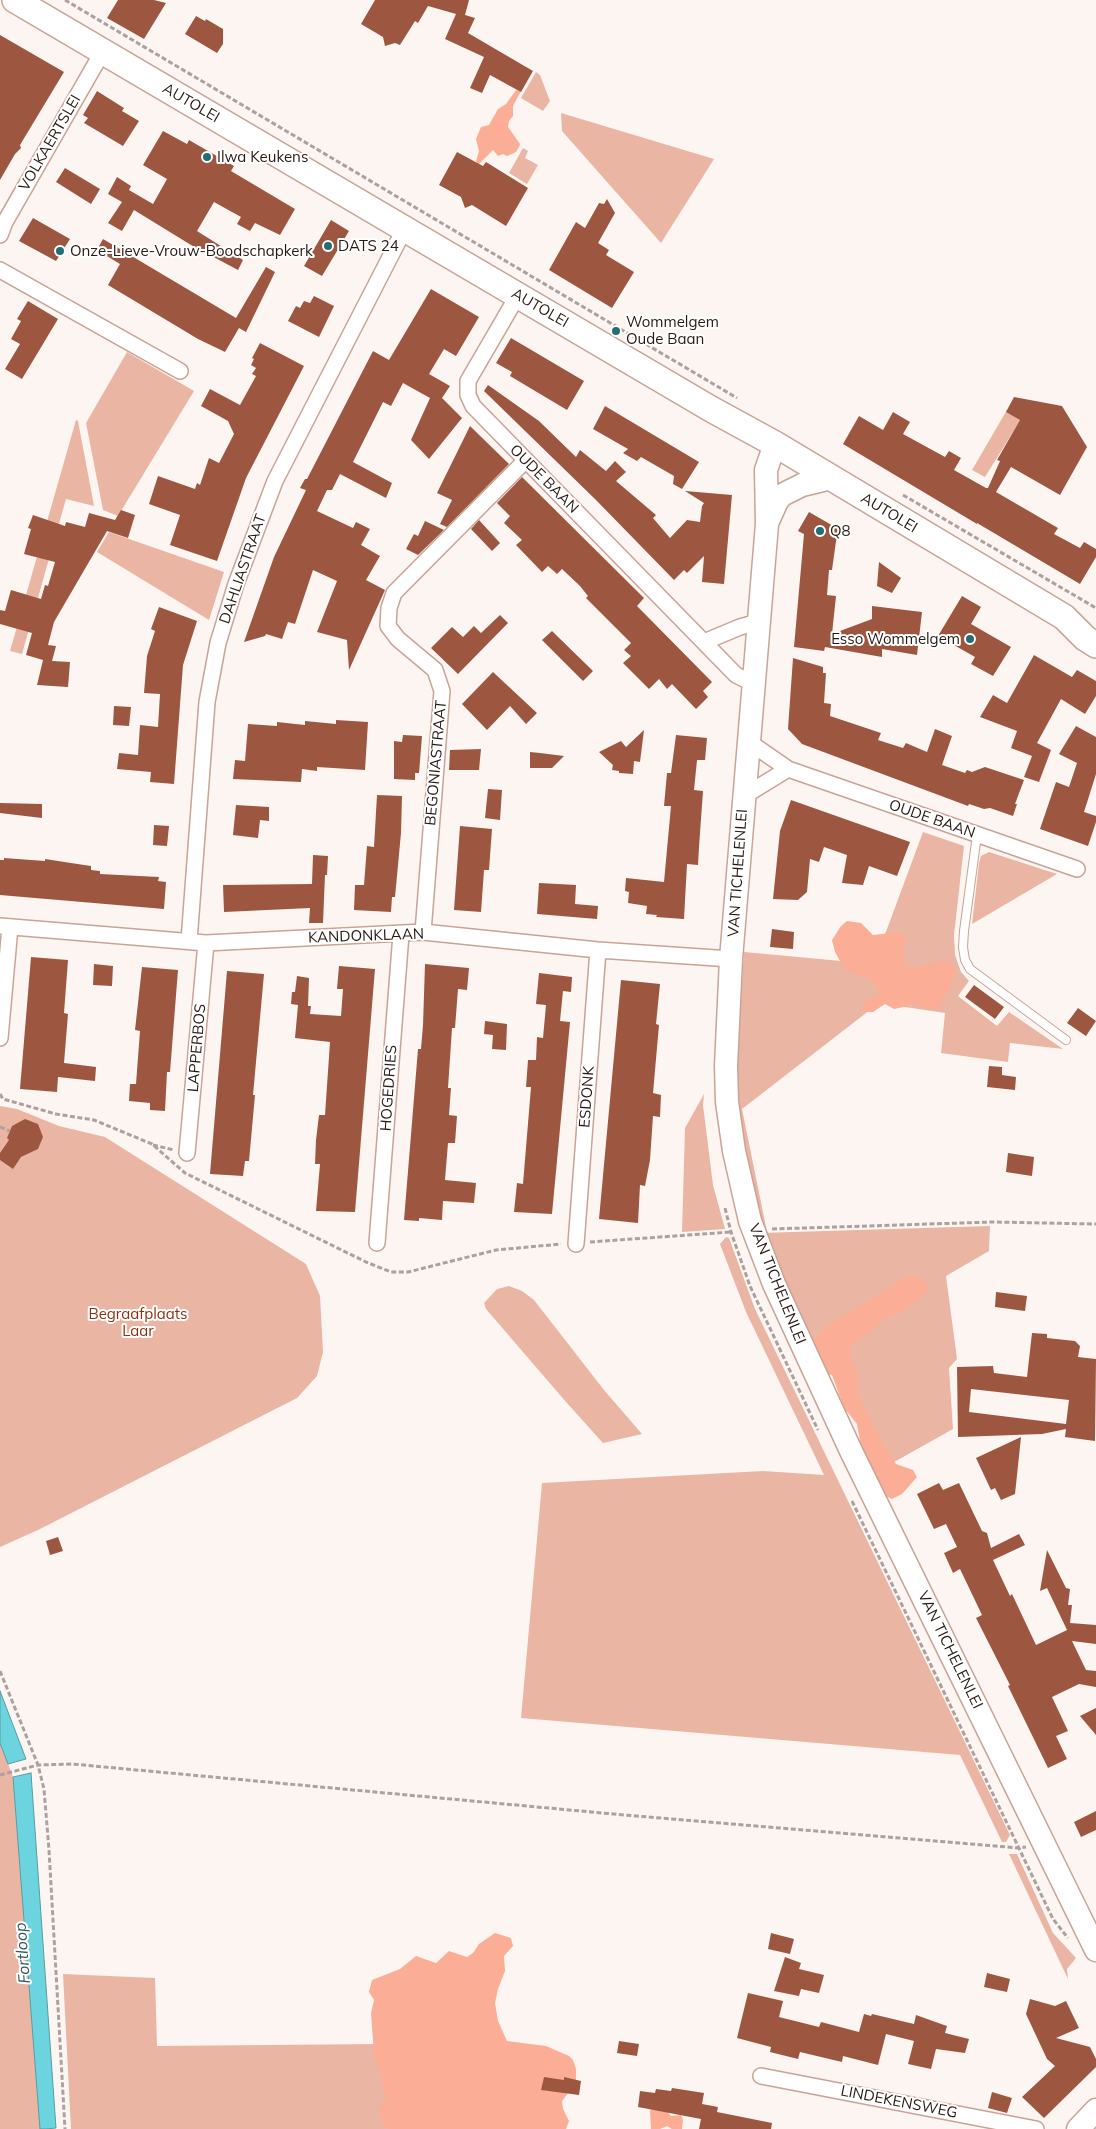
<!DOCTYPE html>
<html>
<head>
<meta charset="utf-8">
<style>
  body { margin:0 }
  canvas { display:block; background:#fdf5f2 }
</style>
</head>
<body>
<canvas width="1096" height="2129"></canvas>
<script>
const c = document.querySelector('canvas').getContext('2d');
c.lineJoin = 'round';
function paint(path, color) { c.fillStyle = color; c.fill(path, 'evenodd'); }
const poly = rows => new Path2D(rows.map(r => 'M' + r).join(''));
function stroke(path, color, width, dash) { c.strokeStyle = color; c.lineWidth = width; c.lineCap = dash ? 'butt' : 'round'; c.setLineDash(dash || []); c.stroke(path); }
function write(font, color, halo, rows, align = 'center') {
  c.font = font + ' Mulish,sans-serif'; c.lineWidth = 4; c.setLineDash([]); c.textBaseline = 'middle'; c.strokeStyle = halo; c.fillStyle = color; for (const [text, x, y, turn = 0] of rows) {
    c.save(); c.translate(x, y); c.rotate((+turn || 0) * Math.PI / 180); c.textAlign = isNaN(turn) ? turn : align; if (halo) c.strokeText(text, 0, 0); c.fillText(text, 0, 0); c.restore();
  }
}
paint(poly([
  [536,72,540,75,550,101,543,111,521,98],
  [561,113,714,159,661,243,562,131],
  [523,148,528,151,525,158,538,165,527,184,509,173],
  [127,352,194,391,118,516,103,510,86,423],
  [1011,403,1029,406,985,477,972,470],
  [76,420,78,421,94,506,66,499,22,654,10,651],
  [109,532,224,572,209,620,97,552],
  [923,832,964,846,954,935,955,955,961,972,969,981,958,996,997,1026,1009,1012,1063,1049,1010,1043,1008,1062,941,1053,945,1013,879,1003,742,1109,766,1227,759,1227,741,1141,735,1087,744,952,874,964],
  [989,852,1057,874,972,924,979,863,981,856],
  [704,1094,703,1105,713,1185,725,1229,682,1232,685,1128],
  [0,1106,17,1109,59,1126,105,1137,306,1264,320,1296,323,1352,317,1376,297,1398,38,1530,0,1547],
  [990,1226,989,1251,946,1276,957,1359,949,1368,953,1429,887,1466,829,1331,816,1337,812,1341,760,1233],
  [726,1237,729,1238,755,1309,1010,1835,1006,1842,1002,1842,960,1755,521,1718,542,1483,763,1471,824,1475,746,1312,720,1244],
  [509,1286,522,1291,534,1300,604,1390,642,1434,603,1443,566,1402,486,1309,484,1303,497,1289],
  [0,1743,13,1777,40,2129,0,2129],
  [1009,1854,1017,1854,1053,1933,1076,1958,1067,1969,1068,1979],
  [63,1974,155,1978,157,2046,383,2044,400,2129,71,2129]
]), '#ebb5a4');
paint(poly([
  [516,90,521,91,513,106,513,116,509,121,508,127,520,144,519,147,516,152,507,156,503,154,498,156,493,150,478,165,476,161,479,151,476,139,481,127,489,125,498,109,506,104],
  [847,921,861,923,873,935,899,932,906,937,903,954,905,965,911,969,939,961,948,961,955,966,953,980,941,1004,938,1008,925,1009,917,1004,894,1009,885,1004,873,1012,862,1012,862,1006,870,998,878,995,877,987,869,978,859,976,844,968,835,952,832,940,841,926],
  [906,1276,919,1276,930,1289,899,1314,886,1316,876,1327,850,1346,852,1361,857,1371,858,1394,873,1426,896,1464,913,1470,917,1477,902,1494,892,1499,885,1496,874,1478,860,1441,857,1424,844,1408,832,1375,823,1373,820,1365,821,1357,813,1347,812,1341,826,1326,890,1288],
  [495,1933,511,1938,513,1946,504,1956,505,1971,498,1989,495,2003,498,2021,507,2041,546,2046,569,2056,573,2060,576,2069,576,2083,562,2101,563,2109,569,2121,566,2129,390,2129,381,2124,379,2104,387,2099,374,2055,371,2013,374,2000,369,1992,372,1980,400,1969,416,1956,436,1963,449,1951,467,1957,473,1953,479,1944],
  [654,2106,666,2110,671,2116,681,2115,683,2120,682,2129,672,2129,667,2126,660,2129,651,2129,650,2111]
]), '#fbae95');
const water = poly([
  [0,1691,26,1759,8,1764,0,1743,0,1691],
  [31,1773,56,2128,46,2129,40,2129,13,1777,31,1773]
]);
paint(water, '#6bd4df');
stroke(water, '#579ca2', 1);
paint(poly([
  [118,0,154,0,166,3,144,39,107,18],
  [375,0,469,0,465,15,475,18,468,33,533,71,521,92,490,75,482,93,470,88,484,57,445,39,456,14,428,6,418,23,415,21,400,45,395,43,385,46,383,37,361,24],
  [196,16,205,21,206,19,223,29,223,44,217,53,185,34],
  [0,35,64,72,20,145,21,148,15,154,0,180],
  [97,91,124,108,122,111,139,121,123,146,84,123,88,118,83,115],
  [163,131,187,144,189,140,234,166,231,171,295,209,280,235,255,223,250,231,237,224,241,217,214,202,197,231,243,260,238,270,191,245,134,210,122,231,108,223,122,202,108,194,117,177,131,186,129,190,153,204,167,179,143,165],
  [457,152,483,166,486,162,528,188,506,226,472,205,465,208,461,197,439,185],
  [65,168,100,189,91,204,56,182],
  [607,199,615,213,598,243,609,250,606,255,634,272,612,308,549,270,576,222,585,228,599,203,604,204],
  [33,218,70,239,56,261,19,241],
  [331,220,349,231,322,276,304,266],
  [103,239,236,318,266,267,275,272,246,332,239,328,225,352,198,339,108,285,120,264,97,250],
  [431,289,479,317,456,356,444,349,429,374,450,386,442,398,462,418,429,459,411,440,430,398,403,383,391,406,383,402,353,462,392,483,386,498,340,474,332,490,327,490,317,511,353,528,356,522,370,529,361,545,380,556,366,580,385,590,349,670,347,640,317,632,337,581,313,570,295,624,288,622,282,639,266,634,265,636,244,642,274,557,306,490,300,488,305,479,307,479,373,351,389,360],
  [314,296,334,306,319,337,288,321,296,306,300,308,304,301,310,303],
  [28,301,58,319,22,379,5,369,20,344,11,339,21,321,17,319],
  [511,338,584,381,567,410,510,376,512,372,496,363],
  [260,343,304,366,246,478,217,561,170,545,180,515,149,504,158,476,195,489,197,483,200,485,209,458,219,463,234,434,228,421,201,406,210,389,240,405,256,376,252,374,256,368,251,365,254,359,252,358],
  [488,385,539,421,576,457,580,450,606,471,615,461,626,472,616,481,656,515,653,518,670,538,687,520,700,522,702,506,704,503,685,491,732,495,724,584,702,582,704,556,687,573,684,570,674,580,596,500,484,391],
  [1014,397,1062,406,1087,447,1060,495,1011,467,996,492,1058,528,1054,534,1080,548,1084,542,1096,549,1096,557,1080,584,977,523,977,524,843,444,859,416,883,430,893,412,910,422,903,434,945,457,949,451,961,458,954,470,986,488,988,488,1000,461,997,460,1020,420,1006,412],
  [605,406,699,462,682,489,673,484,674,476,641,457,637,461,623,453,628,449,593,429],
  [470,426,509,464,447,527,440,524,452,500,437,493],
  [522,477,644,598,637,606,712,682,703,691,708,697,696,709,672,684,667,689,659,679,649,689,623,663,631,656,624,650,631,643,586,598,588,596,580,586,562,569,557,574,548,566,542,572,516,545,522,540,504,523,510,516,497,503],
  [121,510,135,515,128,538,107,531,54,622,48,645,56,646,52,661,70,662,68,687,37,685,43,660,26,655,32,633,0,624,0,610,5,611,11,590,41,599,45,585,48,586,55,562,24,554,31,529,28,528,33,515,65,526,66,522,85,527,89,513,115,520],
  [809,512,842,531,836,541,832,570,829,570,827,595,836,596,832,634,872,619,872,606,922,612,917,655,882,649,882,657,825,647,824,651,794,647,804,534,798,531],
  [479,520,500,543,492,551,471,529],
  [425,521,444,530,418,555,406,549,414,534,418,536],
  [879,562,901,578,892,593,877,586],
  [962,596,981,607,971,624,1011,647,993,676,971,664,975,657,938,636],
  [159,607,197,621,183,665,174,784,150,782,151,772,117,769,119,753,138,755,140,725,158,727,160,694,144,693,147,656,155,631,151,629],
  [500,615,508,623,458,674,431,648,452,627,463,637,474,626,481,633],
  [552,631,593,671,583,681,542,640],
  [1034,655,1072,677,1077,670,1096,681,1096,696,1085,714,1061,699,1037,743,1051,750,1039,782,1024,777,1032,756,1011,748,1017,731,980,717,993,695,1007,703],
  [793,658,823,667,823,673,826,673,824,703,831,704,830,716,881,733,878,740,903,748,906,743,927,752,935,729,952,736,942,765,965,773,967,770,972,772,985,767,1024,780,1015,804,1017,804,1013,816,990,808,984,809,969,804,968,806,802,744,788,729],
  [493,672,537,713,526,724,510,706,487,730,462,704],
  [114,706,131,707,129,726,113,725],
  [336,720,368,722,365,770,317,767,317,771,302,769,301,782,233,779,235,760,245,761,248,724,277,726,277,722,305,725,305,721,336,724],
  [1076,726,1096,737,1096,774,1084,812,1096,816,1096,822,1088,846,1040,829,1056,782,1069,787,1077,763,1059,754],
  [644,730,640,762,634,761,633,774,619,773,619,771,612,770,613,765,599,752,621,741,626,747],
  [403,735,422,736,419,773,415,773,415,780,394,779,394,741,402,742],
  [676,735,707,738,705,760,697,760,694,790,703,791,699,847,698,865,687,864,684,919,656,917,657,915,646,914,647,906,628,903,629,892,625,891,626,878,664,882,671,806,664,806,667,773,671,773],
  [481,749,479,770,449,770,450,750],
  [530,752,540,753,564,756,552,768,530,768],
  [488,789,502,790,500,820,485,818],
  [377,795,402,796,401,833,395,897,392,897,391,912,354,910,355,885,364,885,367,846,374,847],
  [791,800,910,842,897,876,869,866,863,885,842,883,847,855,824,847,819,862,810,859,807,892,798,900,773,899,780,831],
  [0,803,42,804,42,818,0,813],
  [236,805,269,807,269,821,260,820,258,838,233,835],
  [154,825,169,826,167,846,153,845],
  [460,826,492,829,489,870,484,870,481,912,454,910],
  [313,855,328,856,327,875,325,875,323,923,309,923,310,908,224,912,223,885,312,884],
  [4,858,45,861,45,859,84,865,91,866,91,870,100,871,100,874,159,877,158,881,166,882,164,909,0,895,0,860,4,860],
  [539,883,576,885,575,904,598,906,597,919,537,914],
  [772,929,794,932,793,949,770,947],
  [31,957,68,960,64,1013,68,1014,64,1063,96,1067,95,1081,58,1077,57,1092,20,1089],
  [94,964,113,966,112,986,93,985],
  [425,964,469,968,467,990,458,989,455,1028,452,1028,448,1088,451,1088,449,1115,457,1116,455,1143,448,1143,445,1180,476,1183,474,1203,443,1201,442,1220,419,1218,419,1221,404,1220,418,1049,421,1049,423,1025],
  [339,966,375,969,355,1212,316,1211,320,1164,315,1164,316,1140,319,1115,325,1115,330,1042,295,1038,298,1005,291,1004,292,992,295,992,297,976,309,978,308,1006,311,1006,310,1014,341,1016,343,989,337,989],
  [142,967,178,970,170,1072,167,1072,165,1111,150,1110,150,1103,129,1101,130,1084,136,1084,140,1031,135,1030],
  [227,971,264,974,253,1095,255,1095,249,1161,245,1161,243,1176,210,1174],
  [539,973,572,977,571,992,563,991,560,1021,570,1022,552,1214,514,1212,517,1183,523,1184,531,1087,526,1087,528,1060,536,1060,537,1037,543,1038,546,1005,536,1004],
  [621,980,660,984,656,1024,659,1025,653,1093,661,1095,660,1117,653,1116,650,1160,645,1186,640,1185,638,1223,599,1219],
  [974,985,1004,1007,995,1019,965,997],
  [1078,1008,1096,1021,1086,1036,1067,1023],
  [485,1021,507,1024,506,1050,492,1049,493,1035,484,1034],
  [989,1066,1002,1067,1002,1075,1016,1077,1015,1090,987,1087],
  [25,1119,38,1124,43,1137,38,1149,21,1157,13,1169,0,1160,0,1153,9,1140,7,1138,12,1126],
  [1008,1153,1034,1157,1032,1176,1006,1172],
  [996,1292,1027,1296,1025,1311,995,1307],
  [1032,1333,1047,1334,1047,1338,1075,1341,1080,1346,1078,1357,1096,1359,1095,1441,1065,1437,1066,1429,1042,1434,958,1437,957,1367,993,1366,994,1373,1027,1377],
  [971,1389,1069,1400,1066,1424,969,1412],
  [1021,1437,1015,1494,1001,1500,995,1488,991,1490,976,1458],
  [939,1483,943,1490,959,1483,982,1531,987,1533,991,1548,1019,1534,1025,1545,993,1560,1010,1596,1012,1594,1036,1645,1067,1630,1047,1588,1040,1591,1047,1550,1066,1588,1070,1589,1068,1605,1072,1605,1070,1623,1096,1625,1096,1644,1072,1641,1086,1670,1096,1671,1096,1687,1079,1684,1052,1697,1068,1731,1056,1736,1067,1759,1048,1768,1008,1686,1010,1685,976,1618,982,1615,960,1569,953,1573,944,1553,957,1547,946,1524,934,1529,917,1494],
  [58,1537,63,1551,50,1555,46,1541],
  [1096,1708,1096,1735,1080,1716],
  [1096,1811,1096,1830,1081,1837,1074,1822],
  [771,1933,794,1939,790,1954,768,1949],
  [785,1957,801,1963,799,1969,824,1975,819,1993,801,1989,799,1996,774,1991],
  [987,1973,1010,1979,1007,1992,984,1987],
  [748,1993,783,2001,779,2017,819,2027,821,2022,859,2032,864,2014,871,2016,872,2014,914,2024,916,2015,944,2025,947,2026,945,2033,969,2039,965,2053,936,2049,931,2069,908,2064,914,2041,886,2034,878,2065,843,2056,842,2062,800,2052,798,2059,770,2052,771,2047,737,2038],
  [1030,1999,1055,2006,1066,2001,1079,2028,1056,2038,1090,2047,1096,2059,1096,2067,1044,2118,1022,2097,1055,2066,1047,2059,1026,2014],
  [619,2041,639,2044,637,2056,617,2053],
  [544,2077,564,2080,564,2077,581,2081,579,2095,541,2090],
  [672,2088,704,2093,702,2104,718,2107,717,2112,772,2123,771,2129,699,2129,701,2119,638,2107,640,2091,655,2093,656,2089,671,2091],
  [992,2092,1012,2098,1007,2113,988,2108]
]), '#9d5741');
const lane = poly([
  [977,835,964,931,963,947,965,960,970,969,1066,1040]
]);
const street = poly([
  [0,235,5,222,103,51],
  [0,270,180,371],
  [518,295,468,381,468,395,473,406,736,675,754,684],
  [704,642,740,627,758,622],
  [749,742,788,769,1077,869],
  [744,796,788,769],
  [0,926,206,943,423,932,598,950,731,959],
  [423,932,442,691,435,670,398,639,388,626,389,608,394,593,526,460],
  [189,941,207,702,218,643,236,584,275,481,405,228],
  [0,1038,10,927],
  [187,1153,206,943],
  [377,1243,401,934],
  [576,1244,598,950],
  [761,2076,1036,2129]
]);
const secondary = poly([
  [775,444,766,470,767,524,731,959,726,1066,727,1102,734,1151,750,1221,774,1284,851,1451,1096,1950],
  [768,521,777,501,782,495,802,485,831,478],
  [1078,2129,1096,2110]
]);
const primary = poly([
  [15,0,711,409,775,444,1064,617,1085,638,1096,645]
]);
stroke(lane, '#c9a396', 10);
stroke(street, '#c9a396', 18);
stroke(secondary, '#c9a396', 25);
stroke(primary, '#c9a396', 28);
stroke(poly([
  [65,0,737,398],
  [903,495,1096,608],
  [0,1094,3,1099,56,1114,94,1120,152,1144,185,1173,366,1262,391,1272,408,1272,496,1250,561,1244],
  [0,1127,10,1131],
  [153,1145,174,1150],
  [725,1208,731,1232,750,1286,818,1430],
  [772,1229,993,1222,1096,1224],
  [590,1242,731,1232],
  [852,1501,1053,1919,1068,1938],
  [0,1671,38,1765,44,1789,49,1850,65,2129],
  [0,1775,38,1765,72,1764,624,1815,1019,1848,1026,1847]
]), '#aca19e', 3, [5, 2.5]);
stroke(lane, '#fff', 8);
stroke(street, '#fff', 15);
stroke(secondary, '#fff', 22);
stroke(primary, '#fff', 25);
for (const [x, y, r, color] of [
  [207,157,5,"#236e75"],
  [328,246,5,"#236e75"],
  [60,251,5,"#236e75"],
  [616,331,5,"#236e75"],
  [820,531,5,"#236e75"],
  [970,639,5,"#236e75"]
]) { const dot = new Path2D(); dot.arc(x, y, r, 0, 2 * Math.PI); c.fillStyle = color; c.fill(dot); stroke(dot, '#fff', 2); }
write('15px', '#271914', '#fff', [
  ["AUTOLEI",191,103,30],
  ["VOLKAERTSLEI",50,143,-60],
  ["AUTOLEI",540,308,30],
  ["OUDE BAAN",544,479,45],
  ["AUTOLEI",889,513,31],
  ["DAHLIASTRAAT",243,569,-71],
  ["BEGONIASTRAAT",436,763,-85],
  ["OUDE BAAN",932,819,19],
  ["VAN TICHELENLEI",738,873,-86],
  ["KANDONKLAAN",366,936,-2],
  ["LAPPERBOS",197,1048,-85],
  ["HOGEDRIES",389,1088,-86],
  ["ESDONK",587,1097,-86],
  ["VAN TICHELENLEI",777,1284,68],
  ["VAN TICHELENLEI",950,1650,64],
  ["LINDEKENSWEG",899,2102,11]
]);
write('15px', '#271914', '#fff', [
  ["Ilwa Keukens",217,157],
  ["DATS 24",338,246],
  ["Onze-Lieve-Vrouw-Boodschapkerk",70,251],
  ["Wommelgem",626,322],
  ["Oude Baan",626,339],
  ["Q8",830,531],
  ["Esso Wommelgem",960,639,"right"]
], 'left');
write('15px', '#8a3111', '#fff', [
  ["Begraafplaats",138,1314],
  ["Laar",138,1331]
]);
write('italic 16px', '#2b595e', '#fff', [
  ["Fortloop",23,1953,-94]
]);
</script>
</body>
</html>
